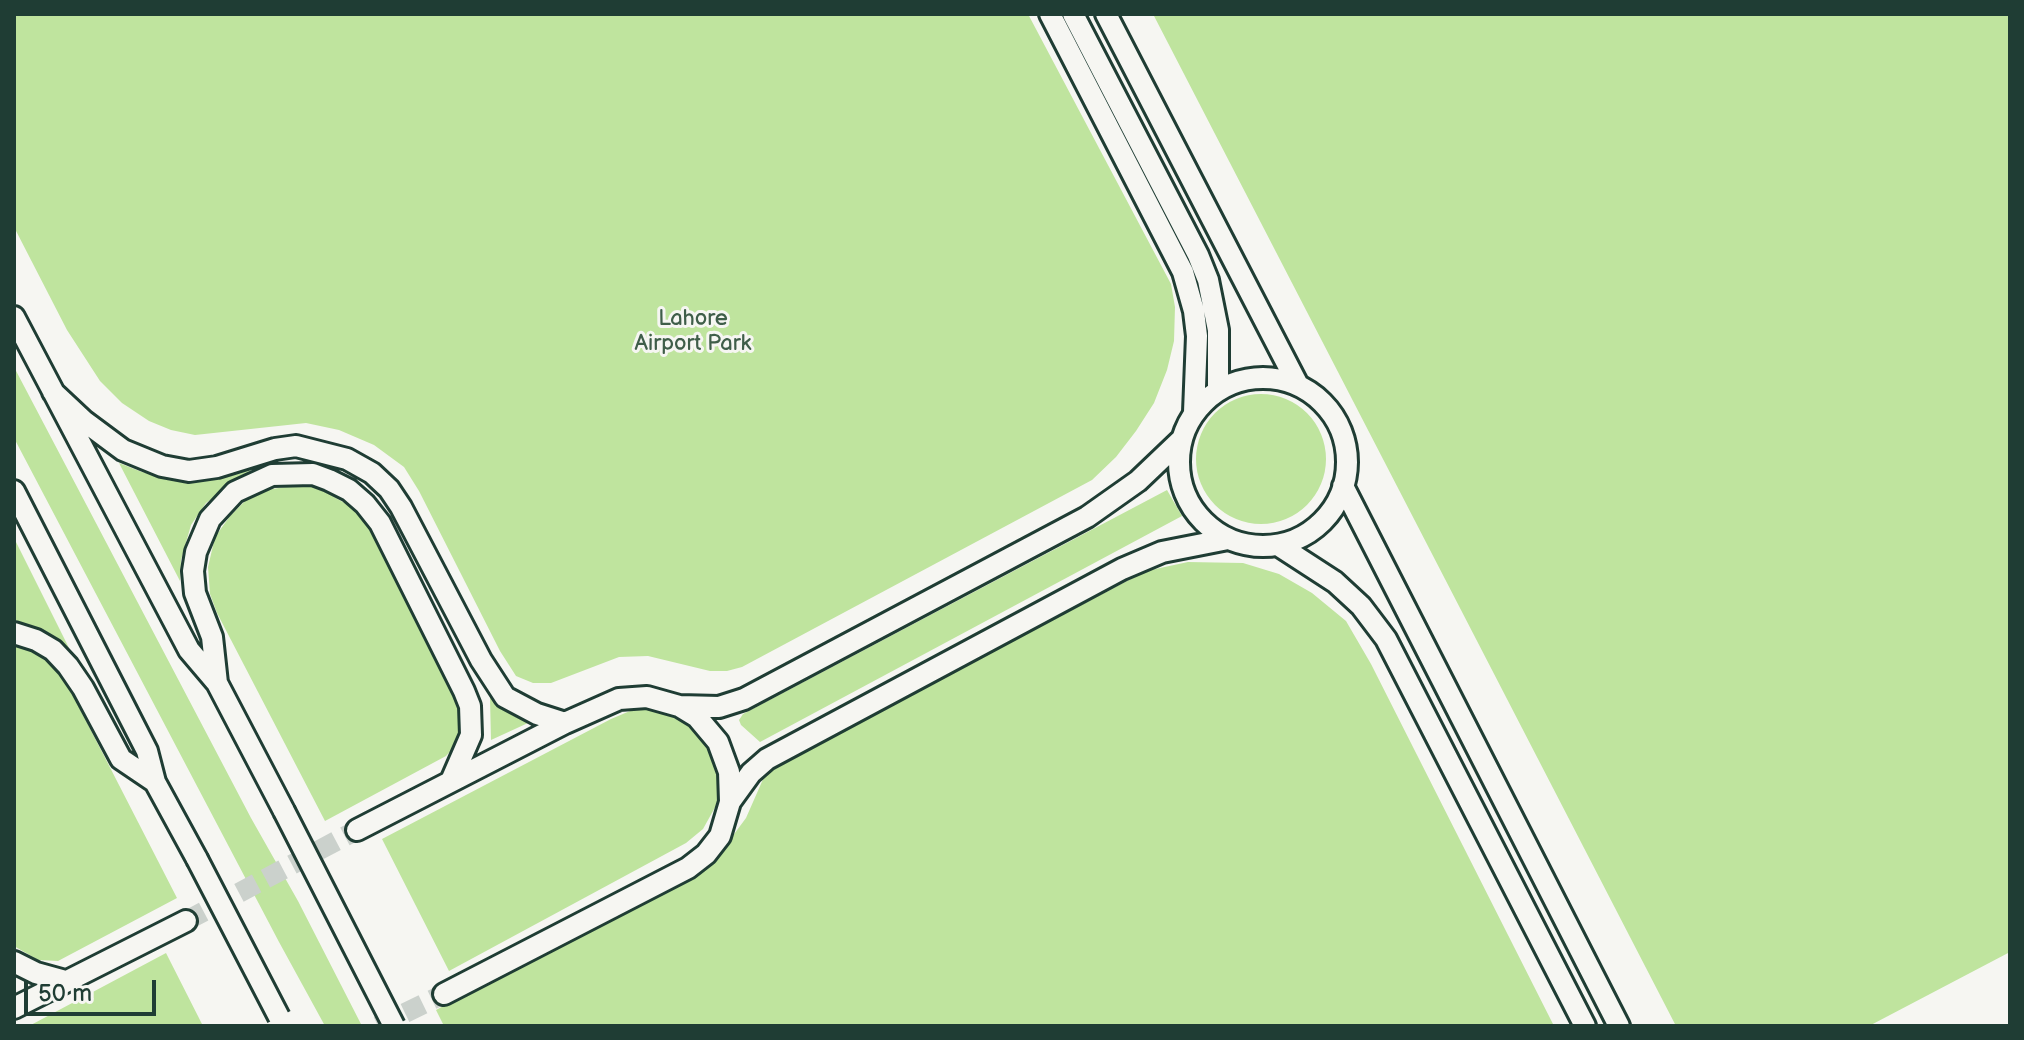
<!DOCTYPE html>
<html>
<head>
<meta charset="utf-8">
<style>
  body { margin:0 }
  #map { position:relative; width:2024px; height:1040px; overflow:hidden; background:#f6f6f2; font-family:"Balsamiq Sans",sans-serif }
  canvas { display:block }
  .frame { position:absolute; inset:0; border:16px solid #1f3d34; pointer-events:none }
  .scale { position:absolute; left:24px; top:980px; width:132px; height:36px; box-sizing:border-box; border:4px solid #1f3d34; border-top:0; padding-left:10px; font-size:24px; line-height:28px; white-space:nowrap; color:#1f3d34; -webkit-text-stroke:6px #f6f6f2; paint-order:stroke }
</style>
</head>
<body>
<div id="map">
<canvas width="2024" height="1040"></canvas>
<div class="frame"></div>
<div class="scale">50 m</div>
</div>
<script>
const c = document.querySelector('canvas').getContext('2d');
c.lineJoin = 'round';
function paint(path, color) { c.fillStyle = color; c.fill(path, 'evenodd'); }
const poly = rows => new Path2D(rows.map(r => 'M' + r).join(''));
function stroke(path, color, width, dash) { c.strokeStyle = color; c.lineWidth = width; c.lineCap = dash ? 'butt' : 'round'; c.setLineDash(dash || []); c.stroke(path); }
function write(font, color, halo, rows, align = 'center') {
  c.font = font + ' "Balsamiq Sans",sans-serif'; c.lineWidth = 6; c.setLineDash([]); c.textBaseline = 'middle'; c.strokeStyle = halo; c.fillStyle = color; for (const [text, x, y, turn = 0] of rows) {
    c.save(); c.translate(x, y); c.rotate((+turn || 0) * Math.PI / 180); c.textAlign = isNaN(turn) ? turn : align; if (halo) c.strokeText(text, 0, 0); c.fillText(text, 0, 0); c.restore();
  }
}
paint(poly([
  [14,14,1028,14,1171,284,1175,307,1174,341,1167,370,1154,403,1136,431,1116,457,1092,480,742,667,727,671,710,671,648,656,619,657,551,683,533,683,516,676,500,651,419,491,404,467,374,445,339,430,306,423,195,435,171,430,149,421,122,403,100,381,67,330,14,227],
  [1153,14,2010,14,2010,952,1869,1026,1676,1026],
  [14,367,251,818,298,901,362,1026,325,1026,279,942,14,438],
  '1196 459a65 65 0 1 1 130 0a65 65 0 1 1-130 0Z',
  [119,463,142,472,178,479,208,478,254,468,206,503,191,525,181,560,180,581],
  [285,487,316,487,352,507,367,522,462,706,463,730,455,746,446,756,325,821,217,613,210,594,208,567,215,537,230,516,249,497,266,490],
  [1167,490,1182,516,760,742,741,725,739,720,743,714],
  [14,538,69,648,35,627,14,620],
  [1188,562,1243,563,1279,574,1312,593,1346,621,1371,664,1554,1026,444,1026,436,1010,700,867,720,853,746,818,764,777,782,762,1146,571],
  [14,644,24,645,61,672,177,898,58,961,38,960,14,946],
  [490,698,493,698,512,715,528,723,491,740],
  [645,709,663,710,683,718,707,739,719,770,720,786,718,802,703,829,686,843,449,971,382,839,611,719,630,711],
  [166,953,203,1026,29,1026]
]), '#bfe49e');
stroke(poly([
  [186,921,357,830],
  [378,1026,444,994]
]), '#cbd1cc', 20, [20, 10]);
const minor = poly([
  [1050,14,1183,272,1194,311,1197,336,1194,412],
  [1073,14,1198,255,1208,280,1218,330,1218,390],
  [1106,14,1298,385],
  [14,317,189,650,217,683,284,811],
  '1179 462a84 84 0 1 1 168 0a84 84 0 1 1-168 0Z',
  [53,392,84,421,123,450,162,466,189,471,217,467,275,449,296,446,347,459,372,473,389,489,401,507,481,660,505,697,537,714,565,723],
  [1343,486,1619,1026],
  [14,491,147,751,155,782,197,859],
  [1278,545,1335,582,1361,606,1386,639,1585,1026],
  [14,633,36,640,53,650,68,666,83,688,121,759,155,782],
  [217,683,212,637,195,593,193,571,196,552,210,519,235,492,272,475,313,474,329,480,349,490,365,504,380,523,464,691,470,706,471,735,451,781],
  [679,706,719,707,744,699,1087,517,1138,481,1181,440],
  [730,802,751,773,767,759,1122,569,1162,552,1228,539],
  [357,830,565,723,619,699,647,697,679,706,697,717,718,742,729,772,730,802,720,836,706,854,688,868,444,994],
  [14,962,36,973,65,981],
  [14,1008,186,921]
]);
stroke(minor, '#1f3d34', 26);
stroke(minor, '#f6f6f2', 20);
const minorBridge = poly([
  [284,811,394,1026],
  [197,859,279,1017]
]);
stroke(minorBridge, '#1f3d34', 26, []);
stroke(minorBridge, '#f6f6f2', 20);
write('22px', '#3f5e49', '#f6f6f2', [
  ["Lahore",693,319],
  ["Airport Park",693,344]
]);
</script>
</body>
</html>
